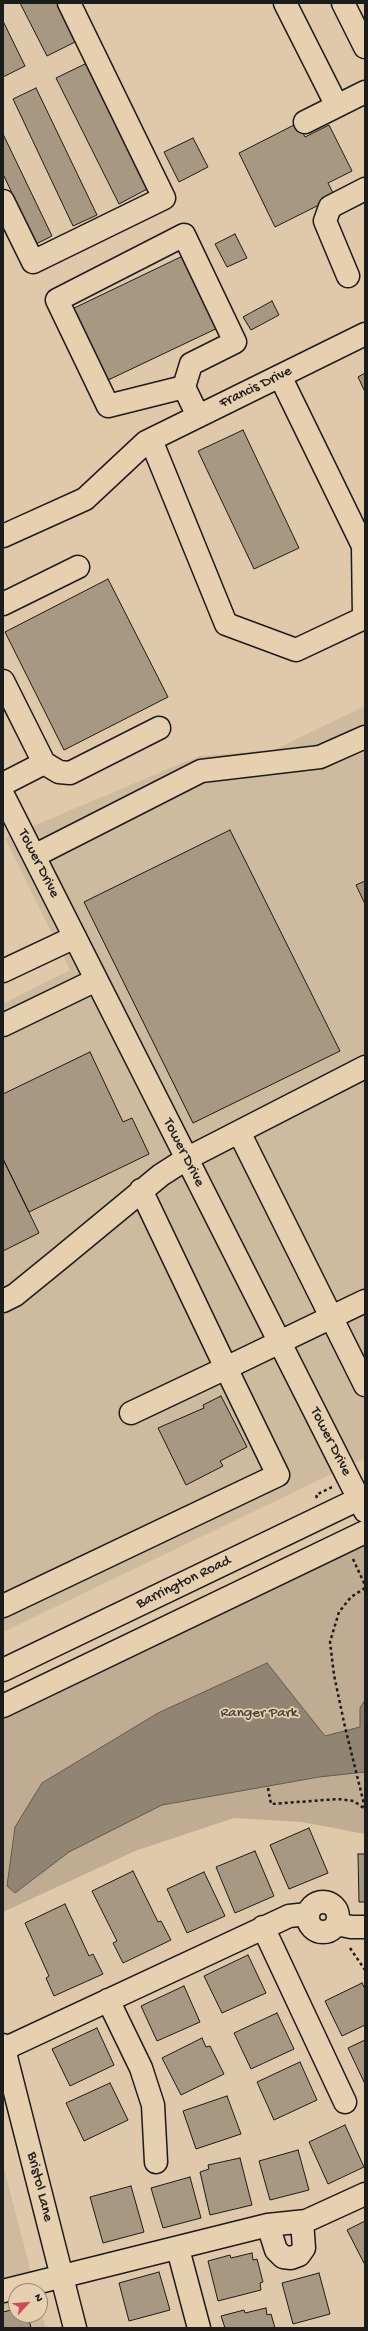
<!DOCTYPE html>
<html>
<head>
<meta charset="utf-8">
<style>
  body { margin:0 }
  #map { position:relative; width:368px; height:2331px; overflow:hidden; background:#dfc9aa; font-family:"Gochi Hand",sans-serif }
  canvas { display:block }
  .frame { position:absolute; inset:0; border:4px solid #1c1c1c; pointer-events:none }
  .north { position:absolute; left:8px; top:2283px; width:40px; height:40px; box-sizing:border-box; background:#e7d0b0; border:1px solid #968875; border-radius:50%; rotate:64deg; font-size:11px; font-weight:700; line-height:16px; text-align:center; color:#1c1c1c }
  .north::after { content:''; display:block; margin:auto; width:14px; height:18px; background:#d1495b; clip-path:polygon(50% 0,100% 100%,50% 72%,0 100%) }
</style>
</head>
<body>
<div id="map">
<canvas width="368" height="2331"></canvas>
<div class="frame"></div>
<div class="north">N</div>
</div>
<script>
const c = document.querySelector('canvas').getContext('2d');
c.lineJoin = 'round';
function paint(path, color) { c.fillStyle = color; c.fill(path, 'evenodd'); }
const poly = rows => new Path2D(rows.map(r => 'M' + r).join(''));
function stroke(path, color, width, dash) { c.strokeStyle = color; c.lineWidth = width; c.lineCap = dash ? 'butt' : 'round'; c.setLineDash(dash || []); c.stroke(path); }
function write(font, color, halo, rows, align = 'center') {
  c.font = font + ' "Gochi Hand",sans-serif'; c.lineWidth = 3.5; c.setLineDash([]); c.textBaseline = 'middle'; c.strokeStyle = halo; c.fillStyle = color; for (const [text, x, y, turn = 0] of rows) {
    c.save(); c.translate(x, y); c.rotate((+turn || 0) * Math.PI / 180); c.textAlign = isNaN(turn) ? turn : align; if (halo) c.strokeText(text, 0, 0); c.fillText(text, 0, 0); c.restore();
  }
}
paint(poly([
  [365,706,365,1458,3,1632,3,1004,70,970,5,838,199,756,274,750],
  [3,2165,36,2291,16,2291,16,2315,40,2315,40,2307,46,2328,3,2328]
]), '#ceba9e');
paint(poly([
  [365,1545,365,1834,302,1822,234,1818,135,1851,3,1912,3,1719]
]), '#bfac93');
const water = poly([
  [267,1663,325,1736,360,1727,360,1708,365,1700,365,1772,319,1777,162,1805,69,1852,15,1893,7,1886,15,1827,42,1783,158,1713,267,1663]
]);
paint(water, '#928472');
stroke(water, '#635a50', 1);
const building = poly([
  [20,3,58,3,77,41,47,56,20,3],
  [3,21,25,66,3,77,3,21],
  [87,63,149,188,119,204,56,78,87,63],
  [36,88,97,215,73,226,13,99,36,88],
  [298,123,305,137,329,125,352,171,328,183,335,197,275,227,239,153,298,123],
  [3,134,52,236,36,244,3,174,3,134],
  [193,138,208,167,179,182,164,152,193,138],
  [235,234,247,258,227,267,215,244,235,234],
  [189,253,224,325,104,382,70,310,189,253],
  [272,301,279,315,251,330,243,317,272,301],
  [365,373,365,392,358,377,365,373],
  [243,430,299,548,254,569,198,451,243,430],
  [108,579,168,697,64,750,5,632,108,579],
  [230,830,340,1051,193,1123,84,902,230,830],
  [365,881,365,904,356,885,365,881],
  [90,1052,123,1122,132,1118,149,1154,29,1212,3,1159,3,1094,90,1052],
  [3,1159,39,1233,3,1251,3,1159],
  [221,1396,247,1447,220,1461,223,1466,186,1485,158,1428,204,1408,203,1405,221,1396],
  [309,1828,328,1873,289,1889,270,1845,309,1828],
  [255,1851,274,1896,235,1913,216,1867,255,1851],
  [358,1854,365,1854,365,1902,359,1902,358,1854],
  [133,1871,158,1922,161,1921,171,1940,123,1963,113,1943,117,1941,92,1891,133,1871],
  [204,1872,225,1916,187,1933,167,1889,204,1872],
  [65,1904,89,1956,93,1954,103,1974,54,1996,46,1978,49,1976,25,1923,65,1904],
  [248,1955,266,1993,222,2013,204,1976,248,1955],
  [362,1983,365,1989,365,2025,342,2036,325,2001,362,1983],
  [184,1986,200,2022,157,2041,141,2006,184,1986],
  [277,2013,294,2049,251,2069,234,2033,277,2013],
  [97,2028,114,2065,70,2086,52,2049,97,2028],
  [202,2038,206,2047,210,2046,224,2074,181,2095,162,2058,202,2038],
  [365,2040,365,2084,348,2048,365,2040],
  [300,2062,317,2100,274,2120,257,2082,300,2062],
  [110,2083,128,2120,84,2141,66,2103,110,2083],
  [227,2096,241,2134,196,2149,183,2111,227,2096],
  [345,2125,364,2167,328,2184,309,2142,345,2125],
  [298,2150,309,2190,270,2200,259,2161,298,2150],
  [240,2158,252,2205,210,2215,200,2172,209,2169,208,2165,240,2158],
  [190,2177,201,2218,163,2228,151,2188,190,2177],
  [131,2186,144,2232,103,2243,90,2197,131,2186],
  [365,2221,365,2265,347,2230,365,2221],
  [252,2253,253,2260,257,2259,263,2282,260,2283,261,2290,218,2301,208,2261,230,2255,231,2258,252,2253],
  [159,2272,170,2310,129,2321,119,2283,159,2272],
  [319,2273,330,2314,293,2324,282,2283,319,2273],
  [266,2308,267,2315,271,2314,275,2328,225,2328,221,2316,244,2310,245,2313,266,2308],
  [16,2309,16,2315,28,2315,31,2328,3,2328,3,2312,16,2309]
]);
paint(building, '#a89882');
stroke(building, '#1c1c1c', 1);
const minor = poly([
  [285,3,337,106],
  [343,3,365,47],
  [305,122,365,92],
  [3,201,33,262,164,198,69,3],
  [348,276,325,221,330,207,365,189],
  [184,387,108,406,57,300,184,235,235,342,191,364,184,387,198,416],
  [151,440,226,624,296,650,364,618,363,546,280,376],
  [3,536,85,499,146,442,365,334],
  [3,604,78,567],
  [3,681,44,763,59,772,70,773,159,728],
  [3,784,44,763],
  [3,795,365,1511],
  [34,856,201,771,320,757,365,737],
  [3,971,75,937],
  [3,1025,96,980],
  [239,1132,365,1385],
  [3,1301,15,1295,58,1260,161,1175,186,1159,365,1067],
  [131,1413,226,1368,141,1190],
  [3,1606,278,1475,226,1368,365,1301],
  '308 1917a15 15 0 1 1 30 0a15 15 0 1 1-30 0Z',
  [337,1924,351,1927,365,1927],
  [263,1927,345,2102],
  [108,2000,141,2068,153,2105,156,2162],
  [3,2045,75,2328],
  [4,2049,289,1916,308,1914],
  [268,2225,276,2250,283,2257,291,2258,299,2255,304,2248,302,2222],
  [178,2249,199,2328],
  [3,2291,268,2225,306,2221,365,2194]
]);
const major = poly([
  [3,1670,365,1496],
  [3,1706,365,1532]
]);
stroke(minor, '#1c1c1c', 25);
stroke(major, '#1c1c1c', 25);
stroke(poly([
  [317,1498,316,1495,332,1487],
  [353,1559,365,1585],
  [365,1588,351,1597,339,1612,330,1642,334,1675,345,1727,365,1808],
  [268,1788,271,1804,338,1799,354,1801,365,1809],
  [350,1948,365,1970]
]), '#1c1c1c', 2.5, [3, 3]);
stroke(minor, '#e7d0b0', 22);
stroke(major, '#e7d0b0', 22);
write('15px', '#1c1c1c', '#e7d0b0', [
  ["Francis Drive",256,388,-26],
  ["Tower Drive",38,864,63],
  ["Tower Drive",183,1153,63],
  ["Tower Drive",330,1442,63],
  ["Barrington Road",184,1583,-26],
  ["Bristol Lane",39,2187,76]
]);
write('15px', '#45403a', '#e7d0b0', [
  ["Ranger Park",259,1714]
]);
</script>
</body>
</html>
